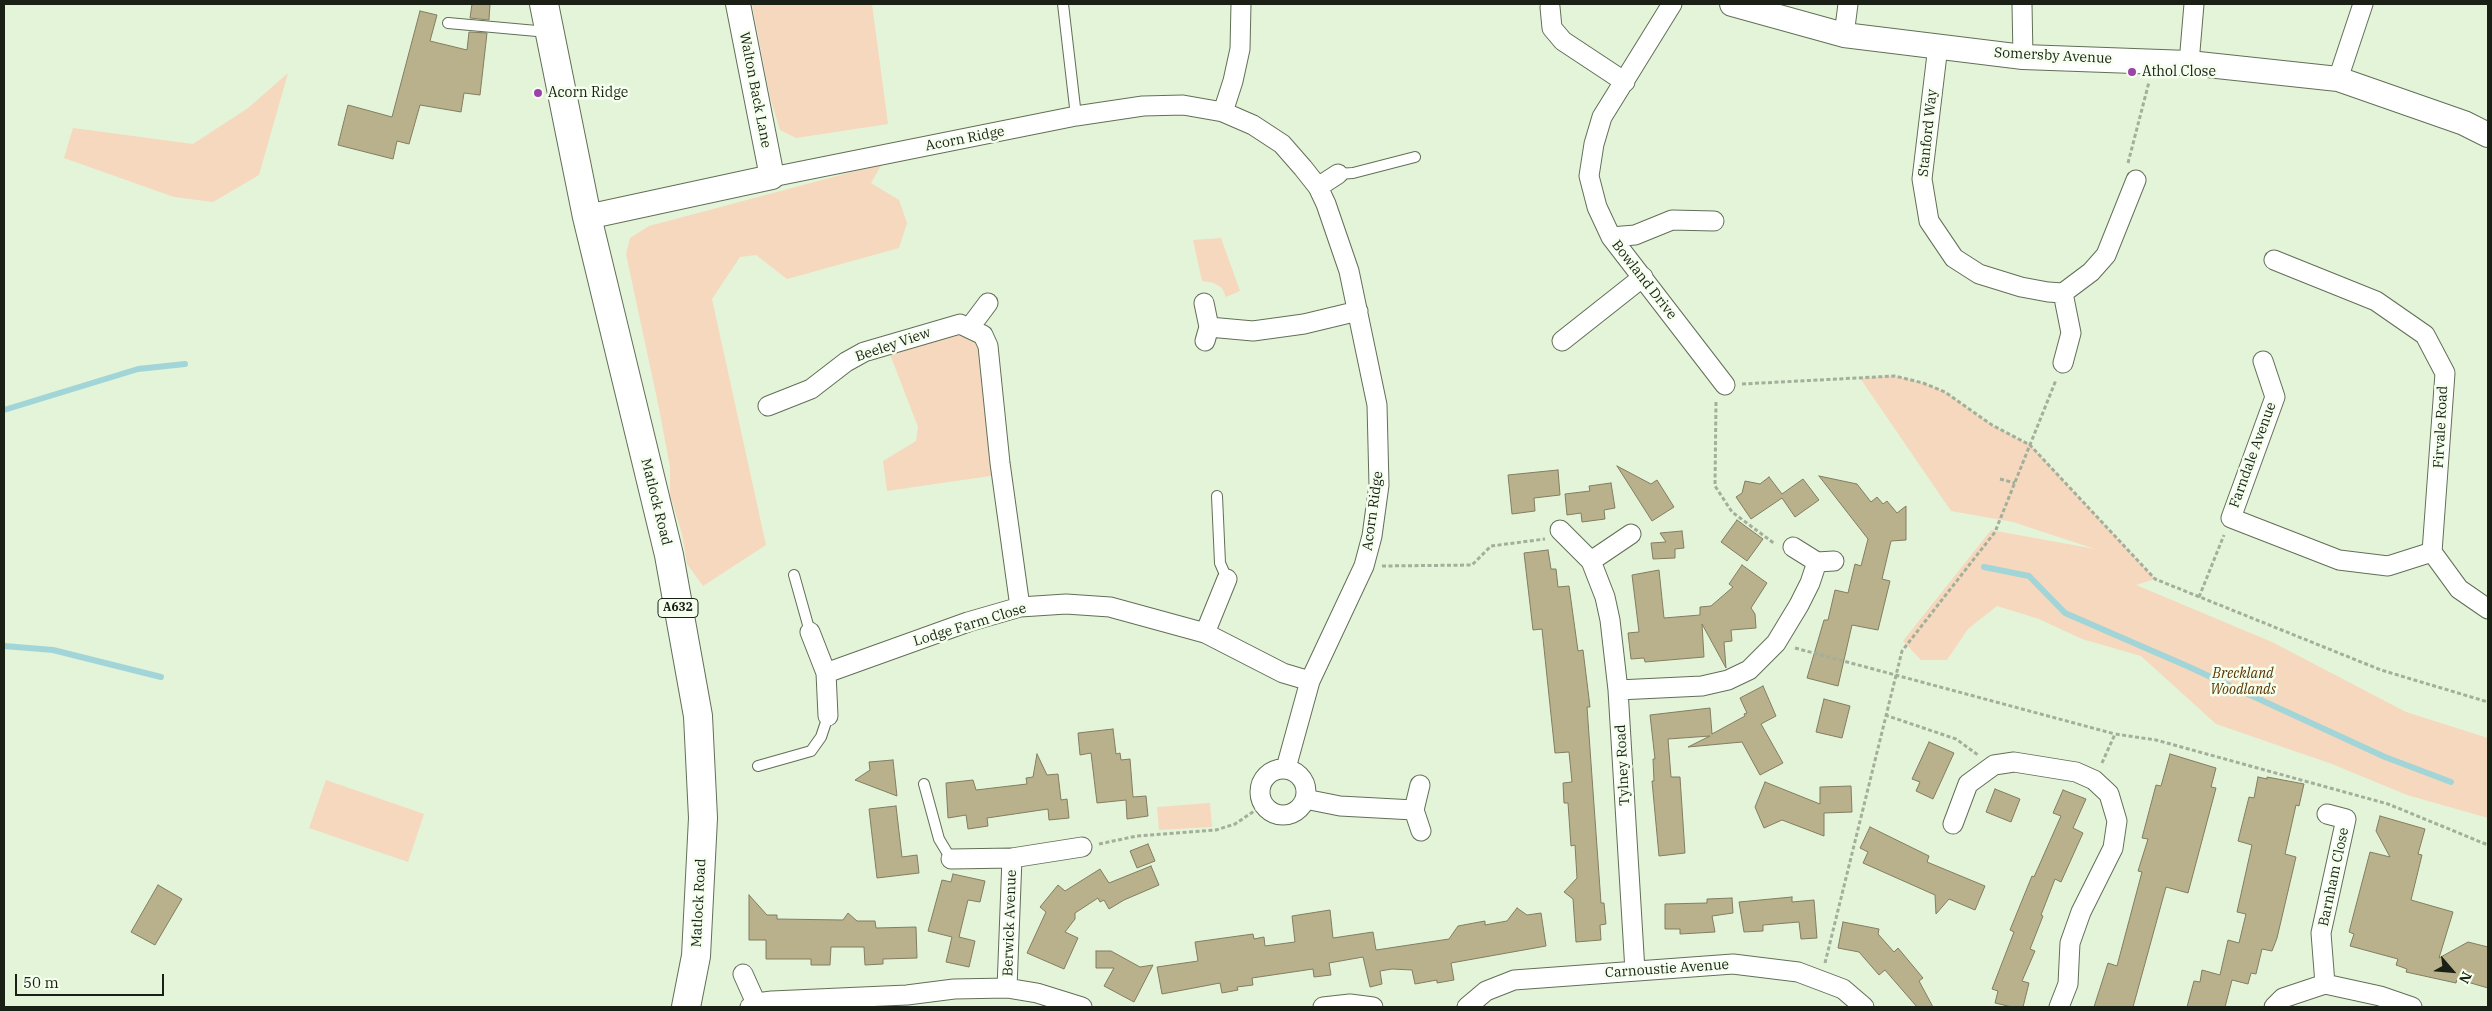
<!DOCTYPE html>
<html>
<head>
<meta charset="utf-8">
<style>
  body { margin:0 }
  #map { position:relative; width:2492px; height:1011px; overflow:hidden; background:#e4f4d9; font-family:"IBM Plex Serif",serif }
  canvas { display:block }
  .frame { position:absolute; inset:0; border:5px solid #1b2017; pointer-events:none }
  .north { position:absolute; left:2427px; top:946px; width:50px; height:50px; -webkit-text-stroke:4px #f5ffee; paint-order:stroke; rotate:117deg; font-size:14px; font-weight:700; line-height:20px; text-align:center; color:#1b2017 }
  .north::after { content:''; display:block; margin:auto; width:18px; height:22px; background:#1b2017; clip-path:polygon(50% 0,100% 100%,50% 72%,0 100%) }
  .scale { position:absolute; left:15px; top:974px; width:149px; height:22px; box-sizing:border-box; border:2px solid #1b2017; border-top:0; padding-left:6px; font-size:15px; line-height:18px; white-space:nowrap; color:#1b2017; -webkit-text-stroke:4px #f5ffee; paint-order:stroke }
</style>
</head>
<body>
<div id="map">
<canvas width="2492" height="1011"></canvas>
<div class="frame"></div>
<div class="north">N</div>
<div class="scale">50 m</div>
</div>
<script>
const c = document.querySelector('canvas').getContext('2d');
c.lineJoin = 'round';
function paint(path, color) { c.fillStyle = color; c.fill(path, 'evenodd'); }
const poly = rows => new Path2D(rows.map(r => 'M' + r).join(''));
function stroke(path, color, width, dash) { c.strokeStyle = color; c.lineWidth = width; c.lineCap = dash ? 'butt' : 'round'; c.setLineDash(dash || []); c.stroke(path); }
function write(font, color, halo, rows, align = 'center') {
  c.font = font + ' "IBM Plex Serif",serif'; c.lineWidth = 5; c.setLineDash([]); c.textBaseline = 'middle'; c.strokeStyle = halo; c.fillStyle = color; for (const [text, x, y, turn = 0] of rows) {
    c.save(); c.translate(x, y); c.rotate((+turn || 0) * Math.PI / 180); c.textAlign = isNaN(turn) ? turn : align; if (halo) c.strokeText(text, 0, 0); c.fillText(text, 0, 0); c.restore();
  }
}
paint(poly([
  [752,4,872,4,888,124,796,138,780,130,770,97],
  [288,73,259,175,213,202,174,197,64,158,73,128,193,144,248,108],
  [882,164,871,183,899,200,907,223,899,248,787,279,756,255,740,257,712,299,766,545,703,586,687,564,682,534,670,495,670,467,659,408,626,254,630,238,649,226],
  [1221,238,1240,291,1226,297,1222,288,1214,283,1202,281,1193,240],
  [959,331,981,340,997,475,887,491,883,461,916,441,918,427,888,349],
  [1895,376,1923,383,1945,392,1992,425,2030,445,2155,579,2136,585,2272,642,2406,712,2488,738,2488,818,2407,795,2332,764,2216,724,2141,656,2082,639,2039,619,1997,606,1968,629,1947,660,1921,660,1903,641,1991,530,2095,549,2013,522,1951,511,1860,378],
  [326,780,424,814,408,862,309,828],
  [1210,803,1212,827,1159,830,1157,807]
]), '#f5d8be');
stroke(poly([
  [4,410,138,369,185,364],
  [1984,567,2029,576,2065,613,2187,666,2385,757,2451,782],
  [4,646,53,650,161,677]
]), '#a2d5d8', 6);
const building = poly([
  [472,4,490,4,489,20,470,18,472,4],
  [420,11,437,15,430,41,467,50,469,32,487,33,480,95,464,93,461,112,420,105,409,144,397,141,393,159,338,145,348,105,392,117,420,11],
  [1617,466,1651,484,1657,480,1674,507,1652,521,1617,466],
  [1558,470,1560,495,1534,498,1535,511,1512,514,1508,475,1558,470],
  [1819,476,1857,484,1871,502,1877,497,1883,504,1887,501,1897,513,1906,506,1906,540,1891,541,1882,579,1890,581,1878,630,1852,625,1838,686,1807,678,1824,620,1828,620,1835,590,1848,593,1855,564,1861,566,1868,539,1819,476],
  [1769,477,1782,494,1803,479,1819,500,1795,517,1782,498,1751,519,1736,497,1742,493,1745,481,1760,484,1769,477],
  [1611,483,1615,508,1604,510,1605,519,1582,522,1581,513,1567,515,1565,494,1590,491,1589,486,1611,483],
  [1737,520,1763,539,1747,561,1721,542,1737,520],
  [1682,531,1684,548,1675,549,1675,558,1653,559,1651,543,1666,542,1660,533,1682,531],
  [1548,550,1551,569,1556,569,1558,587,1569,586,1578,651,1583,650,1590,707,1587,707,1601,903,1604,903,1606,924,1600,925,1601,940,1576,942,1573,899,1564,892,1577,878,1575,845,1571,846,1568,803,1564,803,1563,783,1572,782,1569,752,1555,753,1542,629,1533,630,1524,553,1548,550],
  [1742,565,1767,583,1751,608,1755,614,1756,628,1731,630,1732,641,1724,642,1726,668,1702,624,1704,657,1645,662,1644,658,1631,659,1628,633,1639,632,1632,575,1659,570,1664,618,1700,615,1700,607,1711,606,1733,587,1729,584,1742,565],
  [1763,686,1776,716,1761,724,1783,763,1760,775,1742,742,1688,747,1710,736,1668,739,1671,777,1680,777,1685,853,1659,856,1652,781,1654,781,1653,759,1655,759,1650,715,1710,708,1712,734,1745,716,1744,714,1747,713,1740,698,1763,686],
  [1824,699,1850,706,1842,738,1816,732,1824,699],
  [1113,729,1116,754,1120,753,1121,760,1130,759,1133,797,1146,796,1148,816,1127,819,1126,800,1097,803,1091,753,1080,755,1078,733,1113,729],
  [1929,742,1954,753,1933,799,1916,791,1920,782,1912,779,1929,742],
  [1037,754,1047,775,1058,774,1061,800,1067,799,1069,818,1049,820,1048,809,987,818,988,826,968,829,966,815,948,818,946,783,973,780,976,790,1027,784,1026,778,1033,777,1037,754],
  [2170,754,2216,768,2211,787,2216,788,2188,893,2166,887,2133,1007,2094,1007,2108,963,2117,966,2142,872,2138,871,2148,839,2142,838,2156,785,2161,786,2170,754],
  [893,760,897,796,855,780,870,770,869,762,893,760],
  [2258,777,2267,779,2267,777,2304,784,2299,806,2296,805,2285,854,2296,857,2277,938,2272,951,2262,949,2256,974,2251,973,2248,984,2232,980,2225,1007,2187,1007,2194,981,2200,982,2202,970,2220,975,2228,940,2239,943,2246,914,2237,912,2252,845,2238,841,2249,797,2254,798,2258,777],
  [1765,782,1820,804,1820,787,1851,786,1852,812,1824,813,1824,836,1782,820,1764,828,1755,807,1765,782],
  [1995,789,2020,799,2011,822,1986,812,1995,789],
  [2063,790,2086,799,2073,828,2083,833,2061,882,2055,879,2041,915,2043,916,2030,949,2035,951,2022,981,2029,983,2023,1007,2012,1007,1995,1003,1998,991,1992,989,2014,932,2010,930,2032,876,2034,877,2061,816,2053,813,2063,790],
  [896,806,902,857,917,855,919,873,877,878,869,809,896,806],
  [2380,816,2425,829,2418,854,2422,855,2411,900,2453,912,2439,958,2468,942,2488,947,2488,988,2457,979,2456,983,2406,972,2407,969,2396,965,2398,959,2350,946,2354,934,2349,932,2370,852,2390,857,2376,831,2380,816],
  [1870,827,1929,856,1927,862,1985,886,1975,910,1949,899,1936,914,1935,895,1863,863,1868,852,1860,848,1870,827],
  [1148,844,1155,861,1137,868,1130,851,1148,844],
  [1151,866,1159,885,1124,900,1109,909,1104,900,1100,902,1098,898,1075,913,1075,919,1065,932,1078,938,1064,969,1027,953,1046,912,1040,907,1058,885,1065,891,1100,869,1109,883,1151,866],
  [953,874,985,881,980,902,968,900,959,937,975,941,969,967,946,962,952,937,928,931,942,880,951,882,953,874],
  [158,885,182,899,155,945,131,932,158,885],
  [749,895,767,915,777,915,777,919,843,920,848,913,857,921,875,921,876,928,916,927,917,958,883,959,883,964,865,965,864,947,831,947,830,965,811,965,811,959,766,959,766,940,749,940,749,895],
  [1792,897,1792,902,1814,900,1817,938,1801,939,1799,922,1763,925,1763,931,1744,932,1739,902,1792,897],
  [1732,898,1733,913,1712,916,1715,932,1680,934,1680,929,1665,929,1665,904,1707,903,1707,899,1732,898],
  [1517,908,1527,915,1541,913,1546,946,1451,963,1454,980,1437,983,1437,980,1415,984,1412,970,1392,969,1380,971,1382,984,1370,987,1363,957,1329,963,1331,975,1314,977,1313,969,1252,978,1253,985,1237,987,1238,990,1222,993,1220,983,1162,994,1157,967,1198,961,1195,942,1253,934,1254,939,1264,937,1265,946,1295,942,1292,916,1330,910,1333,938,1373,932,1376,950,1449,939,1458,926,1485,921,1485,925,1507,921,1517,908],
  [1843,922,1879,929,1878,934,1894,952,1898,948,1923,978,1919,981,1933,1007,1917,1007,1885,970,1879,975,1859,952,1838,948,1843,922],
  [1096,951,1111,951,1140,967,1153,965,1134,1002,1104,986,1114,968,1096,968,1096,951]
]);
paint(building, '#b8b18b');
stroke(building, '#827d61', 1);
const service = poly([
  [1063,4,1076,116],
  [448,23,548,32],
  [1338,174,1353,173,1415,157],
  [1217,496,1220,563,1227,579],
  [794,575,810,632],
  [758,766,811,751,821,737,828,716],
  [924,784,939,839,951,859]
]);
const minor = poly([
  [1672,4,1602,117,1594,144,1589,176,1597,207,1611,237,1725,385],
  [2022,4,2023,57],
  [1550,7,1552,28,1563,41,1625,82],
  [1844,35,1848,4],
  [1938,46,1922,179,1929,221,1954,258,1979,274,2021,287,2048,292,2063,293,2091,272,2106,255,2136,180],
  [2189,63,2194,4],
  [2338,79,2363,4],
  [1223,112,1233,81,1240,49,1241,4],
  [772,177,1076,116,1143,106,1183,105,1223,112,1253,125,1282,144,1303,168,1318,187,1326,204,1349,271,1377,405,1379,485,1372,536,1364,566,1310,681,1286,768],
  [1318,187,1338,174],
  [1611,237,1635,235,1672,220,1714,221],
  [2274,260,2376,301,2425,335,2445,373,2432,552,2459,589,2488,609],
  [2063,293,2071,333,2063,363],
  [1204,303,1209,327,1205,341],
  [970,327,988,303],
  [1209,327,1253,331,1304,324,1358,311],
  [1562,341,1643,277],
  [2263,361,2275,397,2231,518,2339,560,2388,566,2432,552],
  [768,406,811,389,846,362,864,352,960,324,983,335,988,346,1000,463,1020,607],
  [1560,530,1591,561,1605,597,1610,620,1618,690,1635,971],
  [1793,547,1817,562,1834,561],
  [1591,561,1631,534],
  [810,632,826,673,828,716],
  [1205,633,1227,579],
  [826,673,968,622,1020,607,1066,604,1110,607,1205,633,1283,673,1310,681],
  [1618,690,1702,686,1728,680,1749,670,1776,643,1799,605,1810,583,1817,562],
  '1260 792a23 23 0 1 1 46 0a23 23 0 1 1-46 0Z',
  [1420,785,1414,810,1421,831],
  [1305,799,1340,806,1414,810],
  [1953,824,1968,784,1994,765,2014,762,2076,772,2094,780,2109,794,2117,821,2113,848,2081,912,2070,943,2068,984,2059,1007],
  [951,859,1012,858,1082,847],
  [743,974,756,1003],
  [2325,984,2321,933,2346,819,2327,814],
  [1007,988,1012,858],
  [750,1007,756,1003,772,1001,907,995,954,989,1007,988,1037,993,1082,1007],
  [1323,1007,1350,1004,1373,1007],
  [1467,1007,1486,991,1514,980,1733,964,1798,972,1843,989,1864,1007],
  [2274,1007,2283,998,2325,984,2380,996,2412,1007]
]);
const tertiary = poly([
  [1732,4,1844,35,2023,57,2189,63,2338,79,2464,123,2488,135],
  [587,217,772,177,738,4]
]);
const primary = poly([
  [544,4,587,217,669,555,698,716,703,818,696,956,686,1007]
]);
stroke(service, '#616f57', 12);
stroke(minor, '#616f57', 21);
stroke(tertiary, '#616f57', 26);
stroke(primary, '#616f57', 30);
stroke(poly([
  [2128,163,2149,82],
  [1742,384,1895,376,1923,383,1945,392,1992,425,2030,445,2155,579,2381,670,2488,702],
  [1716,402,1715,486,1732,512,1775,544],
  [2000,479,2015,483],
  [1382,566,1472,565,1491,546,1545,539],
  [2199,597,2224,535],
  [1795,648,2115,734],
  [1885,715,1956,739,1978,755],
  [2102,763,2115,734,2156,740,2388,804,2488,845],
  [1099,844,1137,836,1216,830,1235,824,1263,805],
  [1825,963,1902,651,1995,532,2056,380]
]), '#a3af9a', 3, [4, 2.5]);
stroke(service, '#fff', 10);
stroke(minor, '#fff', 19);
stroke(tertiary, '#fff', 24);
stroke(primary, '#fff', 28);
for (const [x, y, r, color] of [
  [2132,72,5,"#9d41ab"],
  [538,93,5,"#9d41ab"]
]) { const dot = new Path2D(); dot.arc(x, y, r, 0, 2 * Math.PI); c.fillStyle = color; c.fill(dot); stroke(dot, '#f5ffee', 2); }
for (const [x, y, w] of [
  [678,608,40]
]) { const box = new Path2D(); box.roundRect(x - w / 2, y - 9.5, w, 19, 4); c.fillStyle = '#f5ffee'; c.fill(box); stroke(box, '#1b2017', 1); }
write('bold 12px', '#1b2017', null, [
  ["A632",678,608]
]);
write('14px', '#1b2017', '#f5ffee', [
  ["Somersby Avenue",2053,56,3],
  ["Walton Back Lane",755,90,79],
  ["Stanford Way",1928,133,-84],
  ["Acorn Ridge",965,139,-11],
  ["Bowland Drive",1644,280,52],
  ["Beeley View",893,345,-19],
  ["Firvale Road",2441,427,-87],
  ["Farndale Avenue",2253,455,-70],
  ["Matlock Road",656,502,76],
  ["Acorn Ridge",1373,511,-82],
  ["Lodge Farm Close",970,625,-17],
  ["Tylney Road",1623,765,-93],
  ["Barnham Close",2334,877,-78],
  ["Matlock Road",699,903,-87],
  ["Berwick Avenue",1010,923,-88],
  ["Carnoustie Avenue",1667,969,-4]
]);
write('14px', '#1b2017', '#f5ffee', [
  ["Athol Close",2142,72],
  ["Acorn Ridge",548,93]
], 'left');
write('italic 14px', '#5c3400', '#f5ffee', [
  ["Breckland",2243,674],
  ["Woodlands",2243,690]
]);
</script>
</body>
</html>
